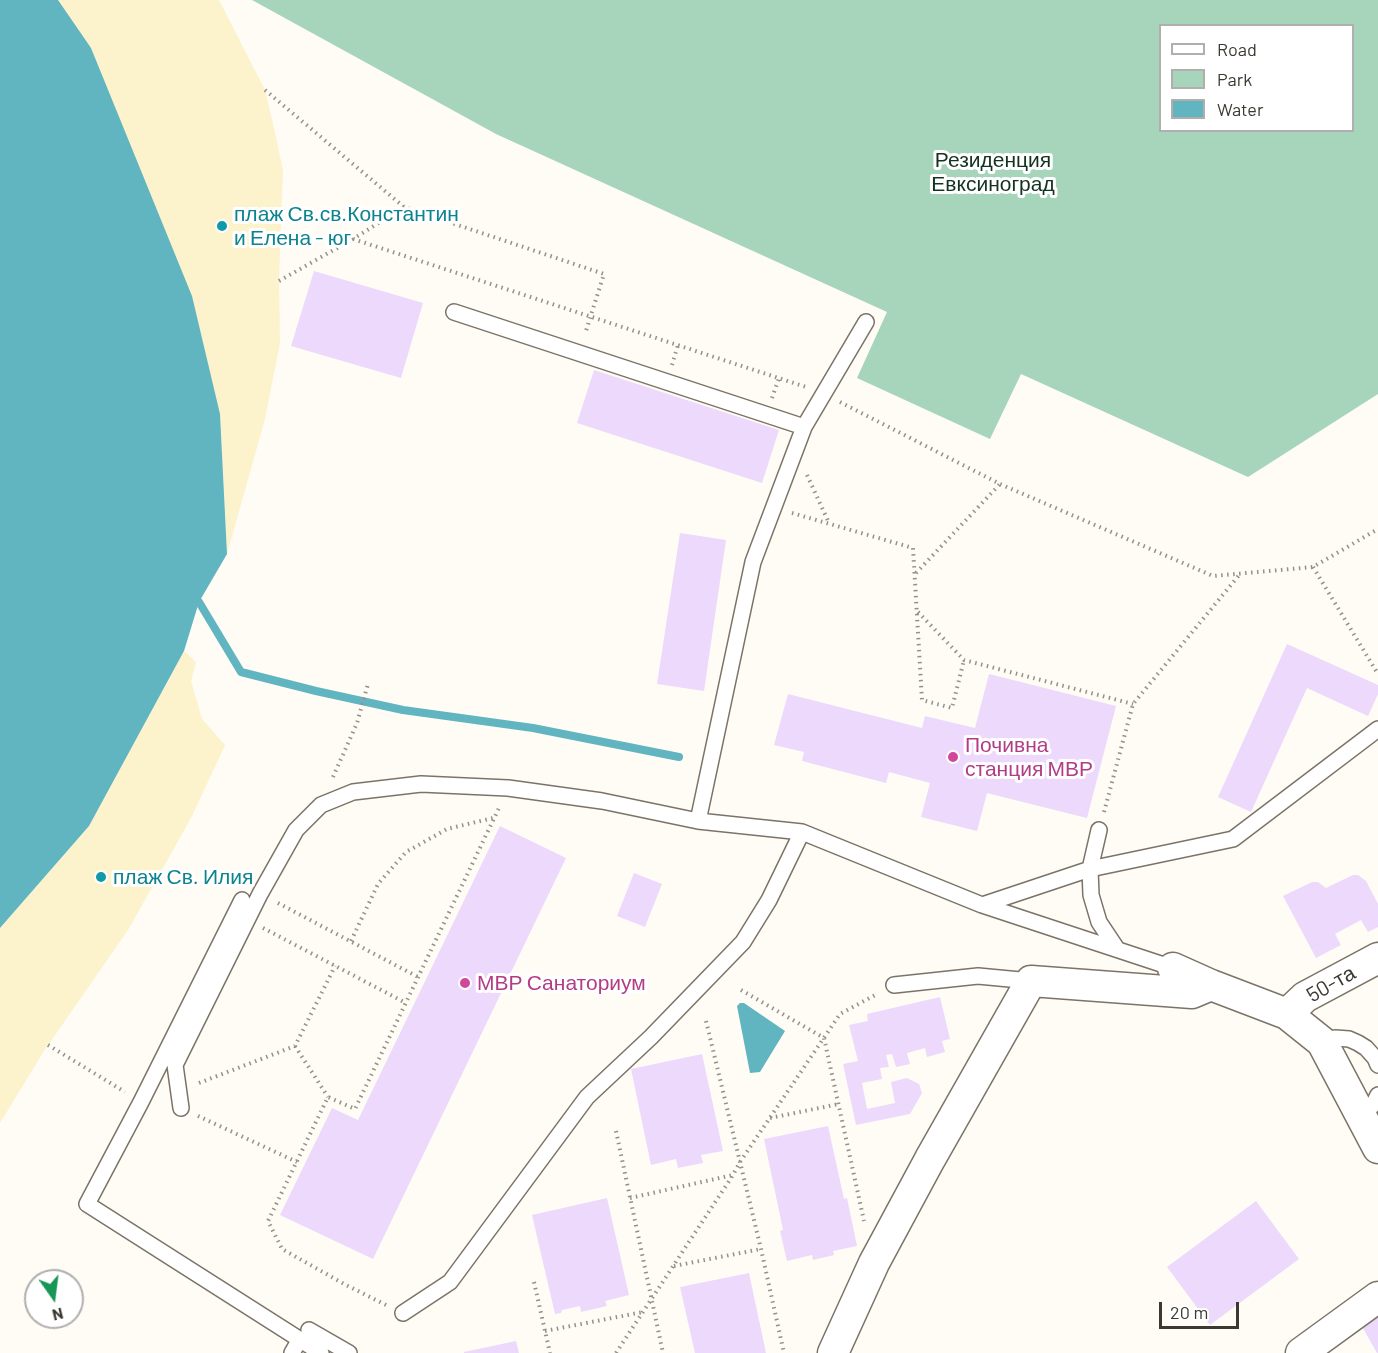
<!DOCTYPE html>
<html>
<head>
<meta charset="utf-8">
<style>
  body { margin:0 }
  #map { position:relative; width:1378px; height:1353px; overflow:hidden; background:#fffbf5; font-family:Barlow,sans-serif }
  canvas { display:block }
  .legend { position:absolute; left:1159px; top:24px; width:195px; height:108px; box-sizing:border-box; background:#fff; border:2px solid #b1afad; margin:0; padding:8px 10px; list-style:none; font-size:18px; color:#3c3832 }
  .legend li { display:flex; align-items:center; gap:12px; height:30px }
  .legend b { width:30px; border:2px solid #b1afad }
  .north { position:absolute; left:24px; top:1269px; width:60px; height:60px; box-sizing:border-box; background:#fff; border:2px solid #b1afad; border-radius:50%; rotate:166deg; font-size:16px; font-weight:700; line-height:24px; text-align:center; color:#3c3832 }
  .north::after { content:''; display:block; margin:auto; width:21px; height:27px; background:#179755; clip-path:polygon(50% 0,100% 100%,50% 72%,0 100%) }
  .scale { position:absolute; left:1159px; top:1302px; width:80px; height:27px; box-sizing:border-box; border:3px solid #3c3832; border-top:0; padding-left:8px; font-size:18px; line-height:21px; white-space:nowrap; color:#3c3832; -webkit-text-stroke:4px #fff; paint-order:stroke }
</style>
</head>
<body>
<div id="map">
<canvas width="1378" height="1353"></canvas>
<ul class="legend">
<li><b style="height:8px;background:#fff"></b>Road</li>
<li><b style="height:16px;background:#a7d5bb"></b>Park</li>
<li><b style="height:16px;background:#61b5c0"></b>Water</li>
</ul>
<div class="north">N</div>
<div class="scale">20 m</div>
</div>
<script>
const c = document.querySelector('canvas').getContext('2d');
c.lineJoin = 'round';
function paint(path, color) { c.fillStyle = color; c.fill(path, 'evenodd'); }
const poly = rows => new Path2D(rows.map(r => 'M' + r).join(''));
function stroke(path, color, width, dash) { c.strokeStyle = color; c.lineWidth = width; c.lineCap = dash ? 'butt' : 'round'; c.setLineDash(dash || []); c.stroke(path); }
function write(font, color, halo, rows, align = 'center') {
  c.font = font + ' Barlow,sans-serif'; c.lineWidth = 6; c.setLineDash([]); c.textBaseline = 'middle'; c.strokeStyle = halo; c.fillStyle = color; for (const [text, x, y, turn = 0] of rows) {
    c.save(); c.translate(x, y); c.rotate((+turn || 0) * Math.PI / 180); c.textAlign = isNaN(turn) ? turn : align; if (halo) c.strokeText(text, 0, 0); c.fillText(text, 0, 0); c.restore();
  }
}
paint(poly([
  [252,0,1378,0,1378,394,1248,477,1021,374,990,439,857,378,887,312,496,134],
  [1160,26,1352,26,1352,130,1160,130]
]), '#a7d5bb');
paint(poly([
  [58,0,219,0,265,90,273,124,283,170,279,281,280,343,265,419,227,554,220,414],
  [184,651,196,662,191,681,202,719,225,745,192,816,128,930,44,1051,0,1123,0,928,89,826]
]), '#fcf2cc');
paint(poly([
  [0,0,58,0,91,48,192,296,220,414,227,554,199,602,184,651,89,826,0,928],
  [740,1003,744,1003,785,1031,760,1072,750,1073,737,1006]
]), '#61b5c0');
stroke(poly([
  [199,602,241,672,316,691,403,710,533,728,679,757]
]), '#61b5c0', 8);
paint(poly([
  [314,271,423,303,401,378,291,346],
  [594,370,779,430,762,483,577,423],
  [680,533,726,540,704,691,657,684],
  [1287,644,1378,685,1378,694,1368,716,1307,688,1251,812,1218,797],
  [989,674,1116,706,1087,818,987,793,977,831,921,817,930,783,889,772,886,783,802,761,804,752,774,745,788,694,922,728,925,716,975,728],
  [500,826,566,858,373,1259,280,1215,332,1108,358,1120],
  [634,873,662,884,645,927,617,916],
  [1353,875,1358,875,1366,881,1378,904,1378,927,1368,932,1361,920,1335,934,1341,945,1316,958,1283,896,1312,882,1318,882,1326,888],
  [940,997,950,1039,942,1041,945,1052,927,1057,925,1048,907,1053,910,1064,896,1067,892,1054,886,1055,889,1067,880,1068,882,1079,862,1083,867,1109,895,1103,891,1082,907,1078,919,1084,922,1093,910,1114,856,1125,843,1064,858,1061,849,1025,868,1021,867,1014],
  [702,1054,723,1151,701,1155,703,1163,678,1168,676,1159,651,1165,631,1069],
  [828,1126,844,1199,847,1198,857,1246,833,1251,834,1255,813,1260,812,1255,787,1261,780,1231,783,1230,764,1139],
  [607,1198,629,1295,605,1301,607,1306,581,1312,580,1306,562,1310,561,1313,555,1314,532,1215],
  [1256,1201,1299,1259,1210,1325,1167,1267],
  [749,1273,766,1353,695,1353,680,1287],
  [1378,1313,1378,1353,1377,1353,1360,1323],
  [516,1341,519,1353,464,1353,464,1352]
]), '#edd9fc');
const service = poly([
  [454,312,804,427],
  [698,821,753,562,804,427,866,322],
  [1099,830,1090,869,1091,895,1099,922,1117,949],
  [242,900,141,1102,87,1204,321,1353],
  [982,905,1090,869,1233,839,1378,729],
  [894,985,978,976,1031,981],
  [1322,1042,1335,1038,1349,1039,1358,1043,1366,1048,1375,1058,1378,1065],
  [181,1108,175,1065,260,894,296,830,321,805,353,792,421,784,508,788,602,801,698,821,802,832,982,905,1173,968],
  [1362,1115,1373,1105,1378,1095],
  [403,1313,450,1282,587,1097,651,1037,743,942,769,900,802,832],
  [309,1330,349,1353],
  [292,1353,300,1339]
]);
const minor = poly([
  [1173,968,1211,985,1287,1014,1322,1042,1378,1148],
  [1287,1014,1305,997,1378,958],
  [833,1353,874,1263,930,1159,1031,981,1192,993,1211,985],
  [1301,1353,1378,1297]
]);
stroke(service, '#7c7367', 18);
stroke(minor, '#7c7367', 33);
stroke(poly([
  [265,90,404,207,604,274,585,334],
  [353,239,806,387],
  [279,281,353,239,404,207],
  [672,365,678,345],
  [772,398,779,378],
  [840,402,1000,484,1213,576,1313,567,1378,529],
  [807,475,829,523],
  [792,513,913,548,922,700,952,708,964,660],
  [1313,567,1378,674],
  [916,573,1000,484],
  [918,612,964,660,1133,704],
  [333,777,357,723,368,684],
  [1104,812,1133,704,1240,574],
  [278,903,418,977],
  [263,928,406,1003],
  [351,941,378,884,406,852,447,829,493,818],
  [741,990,824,1038,864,1221],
  [706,1021,761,1249,784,1353],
  [48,1045,125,1092],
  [295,1046,328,1097],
  [199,1083,295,1046,335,966],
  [198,1116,297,1162],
  [770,1118,839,1104],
  [616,1131,663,1353],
  [630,1198,733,1175],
  [674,1266,761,1249],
  [534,1282,550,1353],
  [386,1305,346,1285,282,1249,268,1221,328,1097,355,1109,499,808],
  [545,1331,643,1312],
  [616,1353,733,1175,740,1162,840,1014,877,994]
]), '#94908a', 4, [1.5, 4.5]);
stroke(service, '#fff', 15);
stroke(minor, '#fff', 30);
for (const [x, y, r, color] of [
  [222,226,6,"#0f9aa8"],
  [953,757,6,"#d1479c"],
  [101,877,6,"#0f9aa8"],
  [465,983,6,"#d1479c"]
]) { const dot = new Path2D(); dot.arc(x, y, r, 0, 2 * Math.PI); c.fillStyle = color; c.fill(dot); stroke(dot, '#fff', 2); }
write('21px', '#143223', '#fff', [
  ["Резиденция",993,160],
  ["Евксиноград",993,184]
]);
write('21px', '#0d838f', '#fff', [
  ["плаж Св.св.Константин",234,214],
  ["и Елена - юг",234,238],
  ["плаж Св. Илия",113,877]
], 'left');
write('21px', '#b23c85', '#fff', [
  ["Почивна",965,745],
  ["станция МВР",965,769],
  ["МВР Санаториум",477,983]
], 'left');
write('21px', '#3c3832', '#fff', [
  ["50-та",1331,984,-30]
]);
</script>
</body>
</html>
